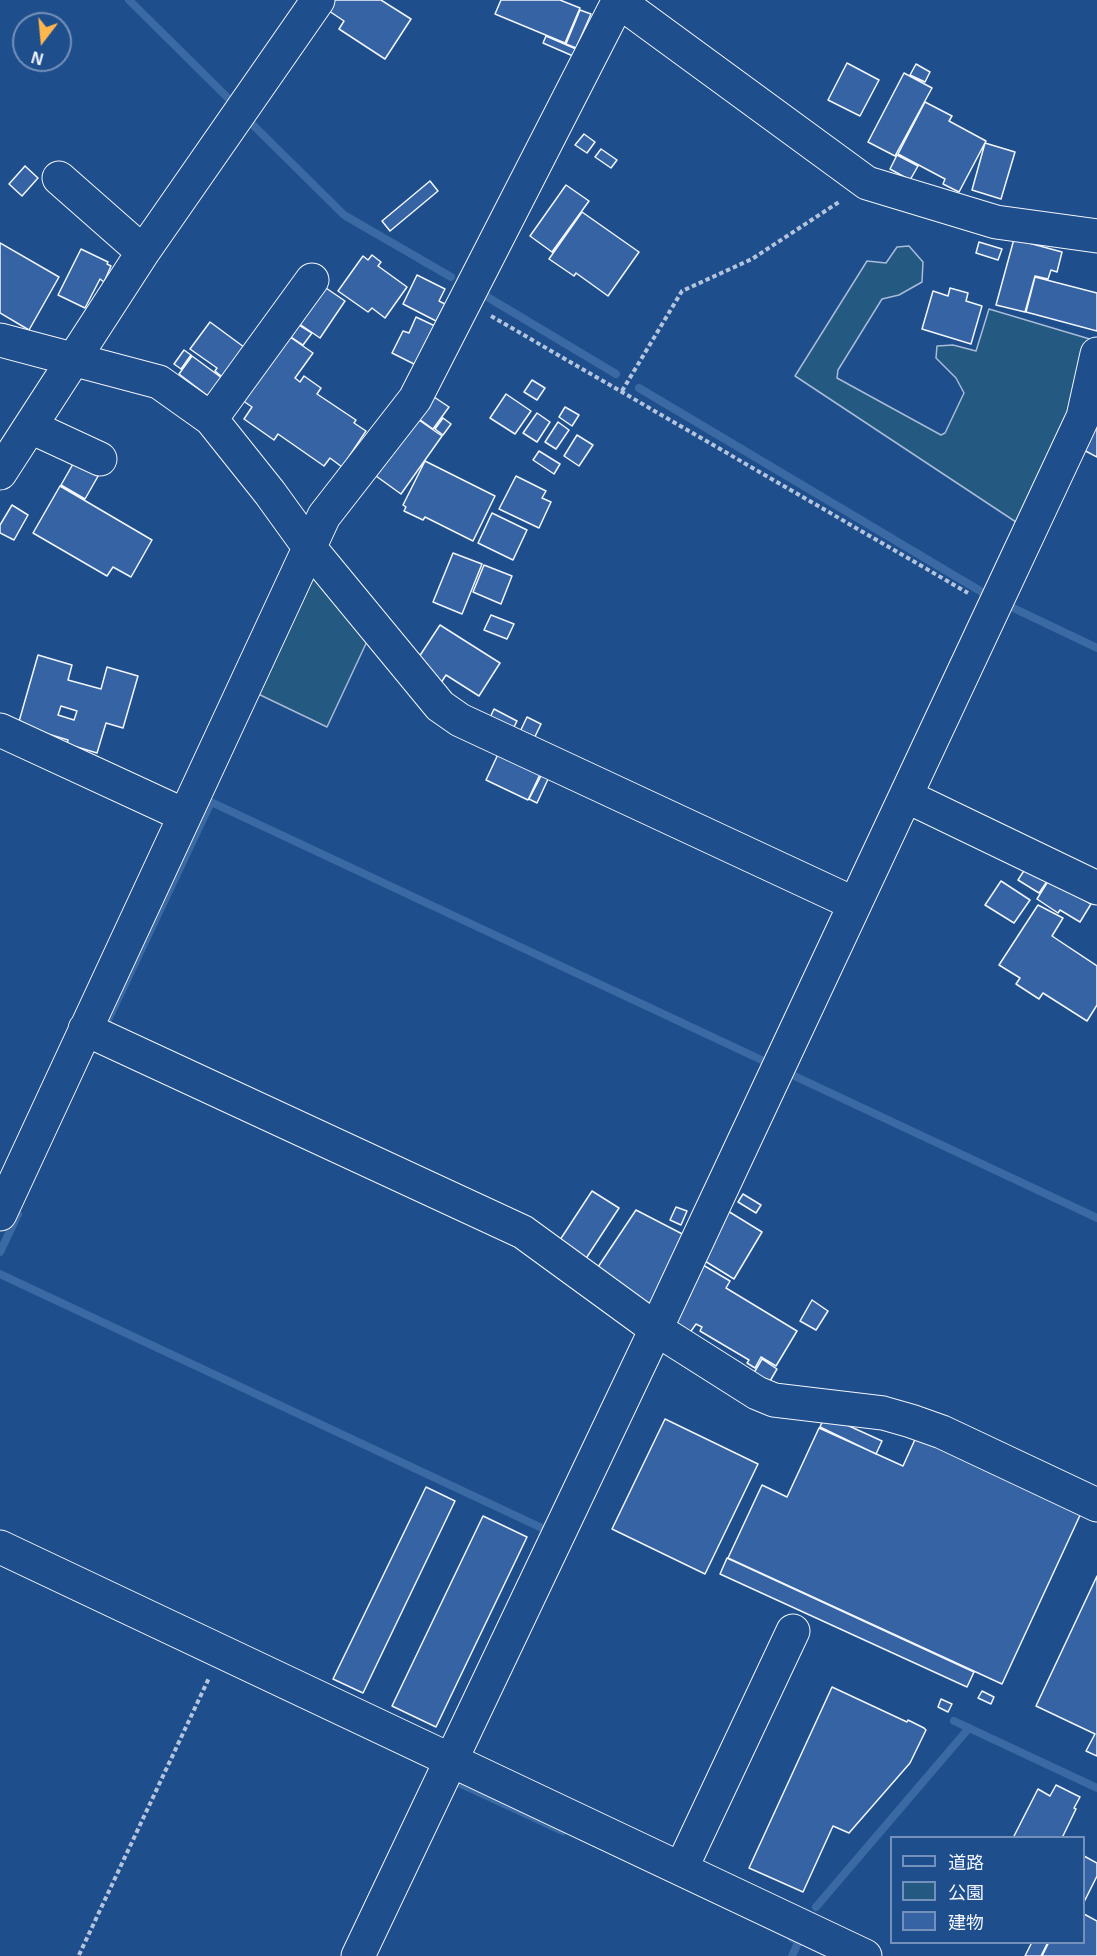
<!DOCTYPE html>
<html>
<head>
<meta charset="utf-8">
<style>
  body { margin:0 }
  #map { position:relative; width:1097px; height:1956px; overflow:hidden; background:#1f4e8c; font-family:Arial,"Noto Sans JP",sans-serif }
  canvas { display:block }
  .legend { position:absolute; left:890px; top:1836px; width:195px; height:108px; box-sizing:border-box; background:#1f4e8c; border:2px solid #7391ba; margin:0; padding:8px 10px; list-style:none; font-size:18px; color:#f2f6ff }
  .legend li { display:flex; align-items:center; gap:12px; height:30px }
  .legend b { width:30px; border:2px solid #7391ba }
  .north { position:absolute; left:12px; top:12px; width:60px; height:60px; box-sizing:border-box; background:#1f4e8c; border:2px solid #7391ba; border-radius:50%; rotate:196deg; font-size:16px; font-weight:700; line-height:24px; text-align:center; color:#f2f6ff }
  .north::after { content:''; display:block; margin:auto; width:21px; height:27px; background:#ffb74d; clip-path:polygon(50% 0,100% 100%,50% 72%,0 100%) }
</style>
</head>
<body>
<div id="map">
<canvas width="1097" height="1956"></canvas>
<ul class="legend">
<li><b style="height:8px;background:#1f4e8c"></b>道路</li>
<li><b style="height:16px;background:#245a82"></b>公園</li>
<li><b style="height:16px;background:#3563a3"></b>建物</li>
</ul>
<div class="north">N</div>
</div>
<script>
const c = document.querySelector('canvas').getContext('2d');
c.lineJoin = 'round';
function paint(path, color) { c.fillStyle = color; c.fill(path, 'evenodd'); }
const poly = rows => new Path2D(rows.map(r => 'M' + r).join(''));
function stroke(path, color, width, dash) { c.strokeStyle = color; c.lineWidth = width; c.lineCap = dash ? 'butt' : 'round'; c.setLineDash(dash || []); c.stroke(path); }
const green = poly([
  [909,246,923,262,922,282,899,295,882,299,838,370,837,378,941,435,945,433,964,393,956,378,936,358,937,346,953,345,976,351,989,309,1093,340,1077,414,1022,526,795,376,867,261,886,263,897,247,909,246],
  [315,566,370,635,327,727,254,692,315,566]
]);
paint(green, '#245a82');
stroke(green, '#a8bbd7', 1.5);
stroke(poly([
  [129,0,233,103],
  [251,123,344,215,451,277],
  [484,295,616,374],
  [639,388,987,595],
  [1007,605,1097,648],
  [106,1024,211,802,768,1063],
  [788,1073,1097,1218],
  [0,1252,18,1214],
  [0,1274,544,1529],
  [954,1721,1097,1788],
  [452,1788,455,1781,563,1831],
  [816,1907,969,1728],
  [792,1956,799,1941,792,1938]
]), '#3b69a3', 8);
const building = poly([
  [328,0,381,0,411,19,385,59,339,29,344,21,323,7,328,0],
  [501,0,560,0,580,8,565,43,495,14,501,0],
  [580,10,591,14,576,48,566,44,580,10],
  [546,36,576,49,573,56,543,43,546,36],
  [847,63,879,80,860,116,828,100,847,63],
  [916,64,930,72,925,82,910,75,916,64],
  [904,73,932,88,895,156,868,142,904,73],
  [925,102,952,116,949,121,986,141,959,192,943,184,945,179,898,154,925,102],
  [584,134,595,142,587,153,575,145,584,134],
  [985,143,1015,152,1001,199,972,190,985,143],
  [601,149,617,160,611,168,595,157,601,149],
  [897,155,918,166,910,180,890,169,897,155],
  [25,166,38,178,22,196,9,184,25,166],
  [430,181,438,191,390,231,382,221,430,181],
  [566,185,589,201,552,252,530,236,566,185],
  [582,212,639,252,608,296,576,273,574,276,549,259,582,212],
  [1014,239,1062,252,1057,272,1051,270,1048,279,1035,276,1025,312,996,305,1014,239],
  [979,242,1002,249,998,260,976,253,979,242],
  [0,243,59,277,29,330,0,313,0,243],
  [81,249,108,262,107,264,111,266,104,282,100,279,85,308,58,295,81,249],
  [372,255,381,262,378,266,407,287,385,318,372,308,368,312,338,291,363,256,368,260,372,255],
  [417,275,445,289,439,301,445,304,436,321,403,304,417,275],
  [1035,277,1097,293,1097,331,1026,312,1035,277],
  [323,286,345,301,320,338,298,323,323,286],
  [950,288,968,293,966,301,982,306,971,344,922,329,933,291,948,296,950,288],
  [416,317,435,326,416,365,392,353,403,331,409,333,416,317],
  [210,322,248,350,226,380,215,371,217,368,190,349,210,322],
  [299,325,312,333,303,345,291,337,299,325],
  [290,337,313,353,295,378,300,382,304,376,321,388,317,394,356,420,354,423,366,431,342,467,330,458,324,466,278,434,274,440,244,419,252,407,239,398,290,337],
  [184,350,191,355,181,369,174,364,184,350],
  [192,356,226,381,212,399,179,374,192,356],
  [532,380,545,388,537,400,524,392,532,380],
  [506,394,531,411,515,434,490,418,506,394],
  [434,397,449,407,433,429,419,419,434,397],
  [565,407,579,415,572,426,559,417,565,407],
  [537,413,550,422,537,442,523,433,537,413],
  [1097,413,1097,457,1080,448,1097,413],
  [416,418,442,436,401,494,376,476,416,418],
  [443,418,451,424,443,435,435,429,443,418],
  [558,422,569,430,556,449,545,442,558,422],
  [577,435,593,445,579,466,564,456,577,435],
  [539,451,560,464,554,474,533,460,539,451],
  [77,457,101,471,85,499,61,485,77,457],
  [425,461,495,496,473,541,425,517,423,520,404,511,406,507,403,505,425,461],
  [516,476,546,491,542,498,551,502,539,528,499,509,516,476],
  [60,486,152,540,131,577,113,567,107,576,33,533,60,486],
  [12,505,28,515,14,540,0,533,0,525,12,505],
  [492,513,527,530,513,560,478,543,492,513],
  [453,553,482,564,462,614,433,602,453,553],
  [484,565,512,576,501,604,473,592,484,565],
  [491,615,514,624,507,639,484,630,491,615],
  [440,625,500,663,479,696,446,675,437,689,415,663,440,625],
  [38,655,72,665,68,680,101,689,107,667,138,676,123,728,106,723,97,753,67,744,68,740,18,725,38,655],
  [61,706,77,711,74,720,58,715,61,706],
  [494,709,517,721,510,735,487,724,494,709],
  [527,717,541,724,530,747,516,740,527,717],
  [500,750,542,770,528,800,486,780,500,750],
  [542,774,549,777,537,803,529,799,542,774],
  [1027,866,1048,880,1039,893,1018,880,1027,866],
  [1050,878,1091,904,1080,922,1060,910,1058,913,1037,899,1050,878],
  [1001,881,1030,900,1014,923,985,905,1001,881],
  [1038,905,1063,918,1052,936,1097,966,1097,1005,1087,1021,1043,993,1039,999,1016,984,1020,978,999,965,1038,905],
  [592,1191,619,1208,583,1263,556,1246,592,1191],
  [743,1194,761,1205,756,1213,738,1202,743,1194],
  [676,1207,687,1211,681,1225,670,1220,676,1207],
  [723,1208,762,1232,734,1279,700,1258,723,1208],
  [636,1210,690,1238,656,1309,596,1270,636,1210],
  [703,1265,730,1281,726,1288,797,1331,776,1366,761,1357,755,1368,747,1363,749,1360,700,1331,702,1327,696,1324,689,1334,674,1322,690,1295,679,1288,703,1265],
  [812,1300,828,1311,816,1330,800,1321,812,1300],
  [762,1359,777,1369,766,1388,751,1378,762,1359],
  [825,1415,882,1441,876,1454,820,1427,825,1415],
  [665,1419,758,1464,705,1574,612,1529,665,1419],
  [819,1428,903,1466,917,1435,1082,1511,1002,1684,728,1558,762,1485,787,1497,819,1428],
  [426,1487,455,1501,363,1693,333,1679,426,1487],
  [483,1516,527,1537,436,1727,392,1706,483,1516],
  [727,1558,974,1672,967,1687,720,1574,727,1558],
  [1097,1576,1097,1756,1086,1751,1095,1734,1036,1706,1097,1576],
  [832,1687,907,1722,908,1720,924,1728,926,1730,910,1763,849,1833,833,1826,803,1892,749,1868,832,1687],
  [982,1691,994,1697,991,1704,978,1698,982,1691],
  [941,1699,952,1704,948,1712,938,1707,941,1699],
  [1056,1785,1080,1797,1074,1808,1076,1809,1062,1838,1013,1838,1038,1789,1050,1796,1056,1785],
  [1084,1856,1097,1863,1097,1876,1084,1902,1084,1856],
  [1084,1914,1097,1921,1097,1956,1042,1956,1049,1942,1084,1942,1084,1914],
  [1032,1942,1048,1942,1041,1956,1025,1956,1032,1942]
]);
paint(building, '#3563a3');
stroke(building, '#f2f6ff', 1.5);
const minor = poly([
  [623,0,632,11,867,183,996,222,1097,236],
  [59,178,143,252],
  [0,340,159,382,211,419,270,493,309,547,440,706,460,720,855,904],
  [211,419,312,280],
  [31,427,100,459],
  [0,473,143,252,318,0],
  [0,730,184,815],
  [906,796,1097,888],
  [85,1029,523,1232,656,1329,757,1393,774,1400,883,1413,911,1421,942,1432,1097,1505],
  [0,1214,324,516,415,399,619,0],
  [0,1547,865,1956],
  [681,1869,793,1631],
  [358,1956,656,1329,1083,417,1097,354]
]);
stroke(minor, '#f2f6ff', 35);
stroke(poly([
  [491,316,968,593],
  [622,391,682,291,752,259,839,202],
  [79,1955,209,1678]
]), '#b3c4dc', 4, [4.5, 3]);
stroke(minor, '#1f4e8c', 33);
</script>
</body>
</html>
